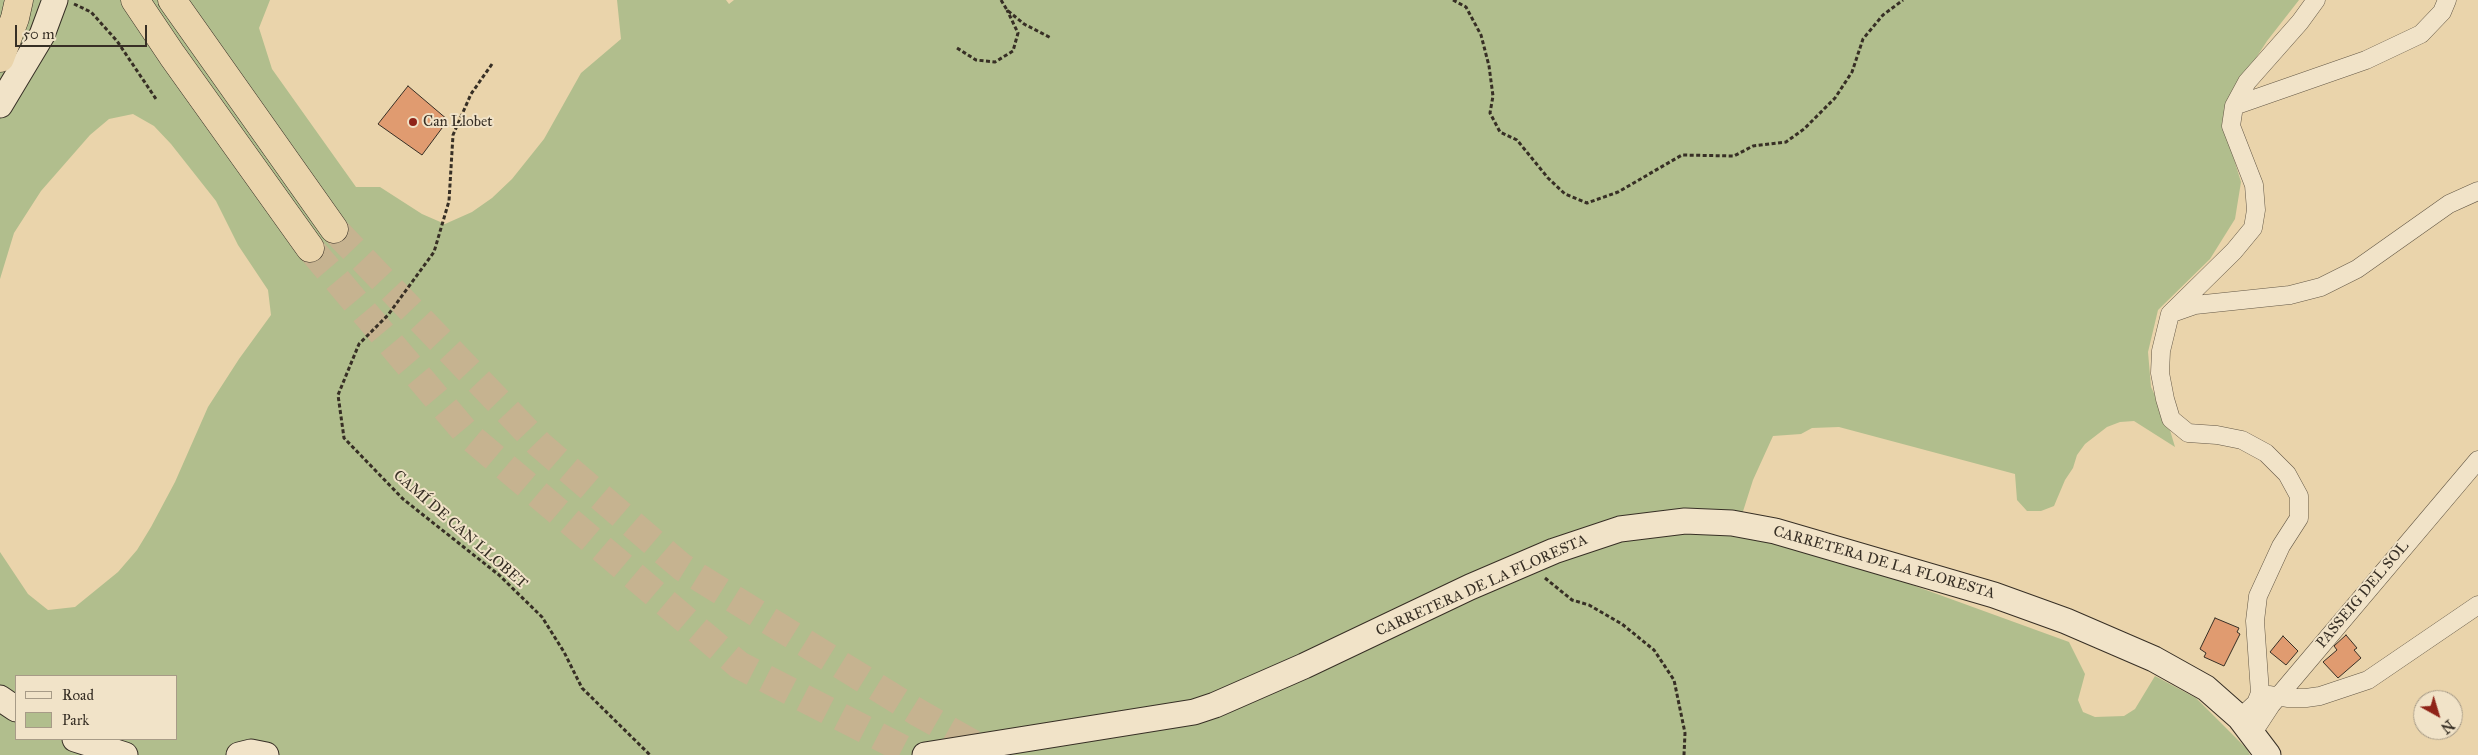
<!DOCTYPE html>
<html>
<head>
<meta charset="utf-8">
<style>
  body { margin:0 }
  #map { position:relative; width:2478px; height:755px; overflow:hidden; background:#ead4ab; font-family:"IM FELL Great Primer",serif }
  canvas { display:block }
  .legend { position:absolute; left:15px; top:675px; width:162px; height:65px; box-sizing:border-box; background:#f1e3c8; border:1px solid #a79b87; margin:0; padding:6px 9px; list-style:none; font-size:15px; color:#372f25 }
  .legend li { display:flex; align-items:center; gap:10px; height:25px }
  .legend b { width:25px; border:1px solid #a79b87 }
  .north { position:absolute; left:2413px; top:690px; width:50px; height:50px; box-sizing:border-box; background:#f1e3c8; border:1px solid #a79b87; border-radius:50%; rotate:141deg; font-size:14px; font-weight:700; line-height:20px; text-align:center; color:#372f25 }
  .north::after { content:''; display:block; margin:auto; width:18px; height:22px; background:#8f2418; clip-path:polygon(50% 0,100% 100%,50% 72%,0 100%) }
  .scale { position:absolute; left:15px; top:25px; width:132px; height:22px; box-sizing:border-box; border:2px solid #372f25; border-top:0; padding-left:6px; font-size:15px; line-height:18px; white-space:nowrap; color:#372f25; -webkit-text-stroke:4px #f1e3c8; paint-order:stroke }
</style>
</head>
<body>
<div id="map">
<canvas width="2478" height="755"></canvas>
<ul class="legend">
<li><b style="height:6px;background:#f1e3c8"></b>Road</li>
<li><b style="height:14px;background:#b1be8d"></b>Park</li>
</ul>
<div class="north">N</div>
<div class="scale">50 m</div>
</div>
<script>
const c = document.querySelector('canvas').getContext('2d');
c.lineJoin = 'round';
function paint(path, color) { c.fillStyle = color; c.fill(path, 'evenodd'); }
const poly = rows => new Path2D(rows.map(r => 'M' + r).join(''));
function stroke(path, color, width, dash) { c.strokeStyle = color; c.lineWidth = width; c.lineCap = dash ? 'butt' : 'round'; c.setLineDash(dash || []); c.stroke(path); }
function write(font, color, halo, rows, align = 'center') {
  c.font = font + ' "IM FELL Great Primer",serif'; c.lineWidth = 4; c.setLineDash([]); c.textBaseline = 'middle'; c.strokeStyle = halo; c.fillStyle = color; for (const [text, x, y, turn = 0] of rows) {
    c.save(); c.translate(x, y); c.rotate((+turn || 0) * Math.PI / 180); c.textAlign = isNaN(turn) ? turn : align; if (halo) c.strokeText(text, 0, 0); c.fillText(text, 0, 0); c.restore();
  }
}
paint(poly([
  [0,0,270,0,259,28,272,69,356,187,380,187,422,214,445,224,472,212,492,198,512,179,544,139,581,73,621,39,617,0,726,0,729,4,734,0,2299,0,2267,41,2230,98,2225,118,2230,146,2241,182,2235,219,2210,259,2158,310,2148,352,2151,387,2167,420,2175,447,2134,421,2120,422,2107,427,2085,444,2077,455,2073,468,2065,480,2054,506,2041,511,2027,511,2017,500,2015,474,1839,427,1812,428,1801,434,1773,436,1753,480,1738,527,1838,558,2069,642,2085,674,2078,700,2083,712,2095,717,2124,716,2135,709,2155,676,2196,698,2247,749,2250,755,0,755,0,552,28,594,48,610,75,607,118,572,137,550,151,527,175,482,208,407,239,359,271,315,268,290,238,245,216,201,171,144,154,126,133,114,109,119,90,135,41,191,14,233,0,279,0,363],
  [16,676,176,676,176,739,16,739]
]), '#b1be8d');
const building = poly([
  [408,86,448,120,422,155,378,124,408,86],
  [2215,618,2239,628,2237,632,2240,634,2224,666,2204,657,2206,653,2200,649,2215,618],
  [2346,635,2357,648,2354,650,2361,658,2338,678,2323,662,2337,650,2334,646,2346,635],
  [2283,636,2298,651,2286,665,2270,652,2283,636]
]);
paint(building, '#e09b70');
stroke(building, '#372f25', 1);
stroke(poly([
  [334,229,539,444,682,567,917,712,991,754],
  [310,248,468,435,739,665,915,755]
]), '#c6b390', 28, [28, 14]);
const minor = poly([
  [2234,106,2366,60,2421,34,2442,12,2447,0],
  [2175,312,2195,305,2290,295,2321,287,2357,269,2449,204,2478,191],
  [2270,695,2287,698,2306,698,2320,696,2368,680,2478,605],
  [2240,718,2256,703,2260,693,2255,621,2258,596,2281,546,2299,518,2299,496,2287,474,2266,453,2242,440,2217,435,2188,433,2171,419,2165,399,2160,373,2161,351,2170,314,2234,251,2253,228,2256,210,2254,185,2231,126,2234,106,2247,82,2300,22,2316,0],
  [2252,734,2271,705,2478,460]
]);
const secondary = poly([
  [0,105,42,35,55,0],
  [0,698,16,709],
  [75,739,125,755],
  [239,755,251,752,266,755],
  [925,755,1194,712,1215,705,1304,666,1470,587,1554,551,1620,529,1685,521,1732,523,1775,531,1994,595,2066,621,2154,659,2206,688,2240,718,2268,755]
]);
const motorway = poly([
  [135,0,172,55,310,248],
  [172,0,334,229],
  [0,58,15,18,19,0]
]);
stroke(minor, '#645846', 19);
stroke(secondary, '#372f25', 27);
stroke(motorway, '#372f25', 29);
stroke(poly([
  [1001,0,1007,10,1024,24,1051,38],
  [1453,0,1466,7,1481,35,1489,66,1493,96,1490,113,1500,132,1517,140,1548,178,1565,194,1587,203,1618,192,1682,155,1734,156,1753,146,1786,142,1804,129,1835,98,1852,72,1863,39,1883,15,1903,0],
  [74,4,91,12,117,41,156,99],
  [957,48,976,60,995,62,1013,51,1018,33,1007,10],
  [492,64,471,94,453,135,449,201,434,252,388,315,359,344,338,395,344,438,403,499,499,575,542,617,564,652,582,688,650,755],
  [1545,578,1572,600,1589,605,1622,624,1654,650,1674,680,1685,733,1684,755]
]), '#372f25', 3, [4, 2.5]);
stroke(minor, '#f1e3c8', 18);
stroke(secondary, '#f1e3c8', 25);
stroke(motorway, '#ead4ab', 28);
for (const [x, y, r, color] of [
  [413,122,5,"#8f2418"]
]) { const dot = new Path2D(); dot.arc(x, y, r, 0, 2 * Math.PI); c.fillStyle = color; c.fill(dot); stroke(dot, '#f1e3c8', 2); }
write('15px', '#372f25', '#f1e3c8', [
  ["Can Llobet",423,122]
], 'left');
write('15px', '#372f25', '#f1e3c8', [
  ["CAMÍ DE CAN LLOBET",460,530,41],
  ["CARRETERA DE LA FLORESTA",1884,563,16],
  ["CARRETERA DE LA FLORESTA",1482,586,-24],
  ["PASSEIG DEL SOL",2363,595,-50]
]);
</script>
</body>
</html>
